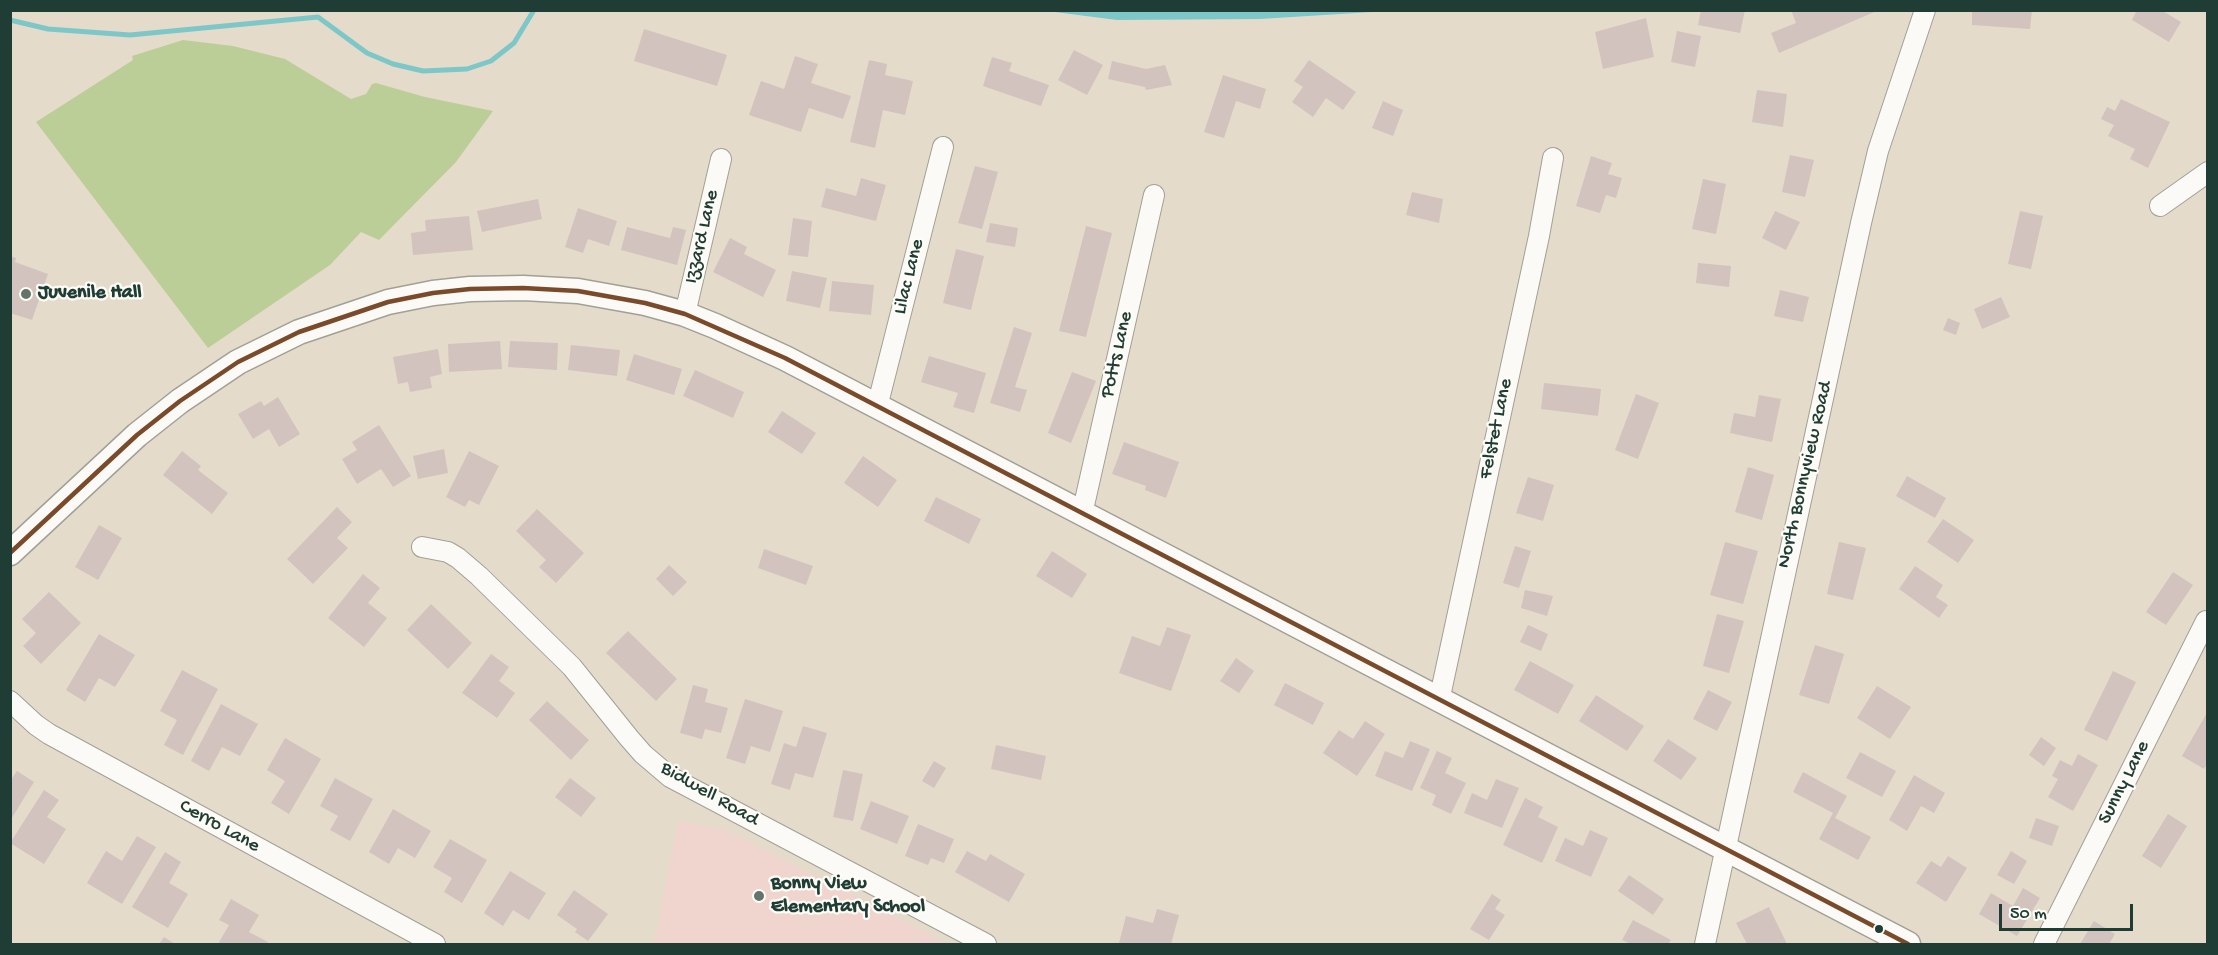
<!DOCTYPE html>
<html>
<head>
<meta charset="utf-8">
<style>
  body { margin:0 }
  #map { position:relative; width:2218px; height:955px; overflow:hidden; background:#e5dbca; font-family:"Gochi Hand",sans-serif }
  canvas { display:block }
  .frame { position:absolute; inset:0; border:12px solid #1f3d34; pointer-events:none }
  .scale { position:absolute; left:1999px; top:904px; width:134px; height:27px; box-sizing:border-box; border:3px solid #1f3d34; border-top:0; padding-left:8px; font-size:18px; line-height:21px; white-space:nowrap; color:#1f3d34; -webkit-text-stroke:4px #fdfcf7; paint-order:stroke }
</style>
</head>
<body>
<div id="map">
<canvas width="2218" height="955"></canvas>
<div class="frame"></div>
<div class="scale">50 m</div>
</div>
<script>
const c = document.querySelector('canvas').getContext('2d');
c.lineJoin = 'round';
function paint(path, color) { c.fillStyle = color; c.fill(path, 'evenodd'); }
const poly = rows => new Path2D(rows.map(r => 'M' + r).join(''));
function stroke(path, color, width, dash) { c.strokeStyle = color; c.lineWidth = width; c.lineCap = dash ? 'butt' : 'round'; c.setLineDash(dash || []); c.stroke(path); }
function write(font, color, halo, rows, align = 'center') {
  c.font = font + ' "Gochi Hand",sans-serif'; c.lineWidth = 4.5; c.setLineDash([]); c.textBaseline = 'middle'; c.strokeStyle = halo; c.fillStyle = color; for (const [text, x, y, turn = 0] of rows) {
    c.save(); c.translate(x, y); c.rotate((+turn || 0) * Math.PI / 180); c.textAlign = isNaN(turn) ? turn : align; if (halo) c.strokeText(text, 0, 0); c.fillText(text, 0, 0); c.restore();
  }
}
paint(poly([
  [678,821,726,830,948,944,654,944]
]), '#efd5cd');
paint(poly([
  [183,40,233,46,285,59,351,99,366,94,372,84,376,83,425,97,493,111,456,162,379,240,361,232,330,265,208,348,36,122,133,60,132,56]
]), '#bcce97');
paint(poly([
  [1047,11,1388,11,1260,19,1117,20]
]), '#7dc7c8');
stroke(poly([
  [10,20,48,29,130,35,318,17,367,53,393,64,423,71,467,69,491,61,514,43,534,10]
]), '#7dc7c8', 5);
paint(poly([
  [1701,10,1745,10,1740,33,1698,25],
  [1791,10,1879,10,1779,53,1771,33,1796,23],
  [1972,10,2032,10,2030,29,1972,25],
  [2137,10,2161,10,2181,22,2169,42,2132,20],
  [1646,18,1654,57,1603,69,1595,32],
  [644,29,727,55,717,86,634,61],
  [1677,31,1701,36,1695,67,1671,62],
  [1074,50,1103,65,1087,95,1058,80],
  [795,56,818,64,811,83,851,96,843,119,809,108,801,132,749,115,761,81,784,89],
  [992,57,1012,63,1009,71,1049,85,1041,106,983,86],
  [869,60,887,64,885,75,913,81,905,115,883,110,875,148,850,142],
  [1309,60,1356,92,1343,110,1326,98,1313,117,1292,102,1303,87,1294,81],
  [1112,61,1146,69,1165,65,1172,85,1146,90,1145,87,1108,79],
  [1223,75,1266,89,1260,109,1236,101,1224,138,1204,132],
  [1757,90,1787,94,1783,127,1752,122],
  [2121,99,2170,122,2148,168,2130,159,2135,149,2108,136,2114,125,2101,119,2107,107,2115,111],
  [1383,101,1403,110,1393,136,1372,128],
  [1790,155,1814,160,1805,197,1782,192],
  [1591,156,1612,163,1608,174,1622,178,1616,198,1606,195,1600,213,1576,206],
  [975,166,998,172,982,229,958,223],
  [861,178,886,185,876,221,821,207,826,188,856,196],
  [1703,179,1726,184,1716,234,1692,229],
  [1412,192,1443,199,1439,223,1406,215],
  [538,199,542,219,482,232,477,211],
  [578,208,617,221,609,246,588,239,583,253,565,247],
  [1775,211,1800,222,1786,250,1762,238],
  [2020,211,2043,216,2031,269,2008,264],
  [469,216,473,250,413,255,411,233,426,231,425,220],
  [793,218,812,221,808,257,788,255],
  [990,223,1018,228,1015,247,986,242],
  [1086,226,1112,233,1086,337,1059,331],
  [627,227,670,238,673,227,686,230,677,265,621,250],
  [730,238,747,247,744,254,776,270,763,297,713,272],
  [956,249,984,256,971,310,943,303],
  [10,256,16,258,15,262,48,274,32,320,10,313],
  [1698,263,1731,266,1729,287,1696,283],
  [792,271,827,278,820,308,786,301],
  [832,281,874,285,871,315,829,311],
  [1780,290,1809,297,1803,322,1774,316],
  [2001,297,2010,317,1982,329,1974,309],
  [1948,318,1960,323,1956,335,1943,330],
  [1014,327,1032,333,1015,387,1027,390,1020,412,990,403],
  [500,341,502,369,449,372,448,344],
  [510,341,558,343,557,370,508,367],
  [571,345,620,350,617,376,568,370],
  [438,349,442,374,430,377,432,388,410,392,408,382,398,384,393,357],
  [634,354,682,369,674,395,626,380],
  [929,356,986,373,974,413,953,407,958,393,921,382],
  [695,370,744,392,733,418,683,396],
  [1072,372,1096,381,1071,443,1048,433],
  [1544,383,1601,389,1598,416,1541,409],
  [1636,394,1659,403,1638,459,1615,450],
  [1759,395,1781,399,1772,442,1730,433,1734,413,1755,417],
  [278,397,300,434,279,447,269,429,253,439,238,414,261,401,264,406],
  [782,411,816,433,802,454,768,432],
  [379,425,411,476,393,487,381,469,357,484,342,459,357,450,352,442],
  [1124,442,1179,462,1166,498,1145,490,1146,486,1112,474],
  [444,449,448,473,418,479,413,456],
  [182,451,201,466,198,470,228,493,212,514,163,475],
  [469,451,499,466,479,505,469,500,465,507,446,497],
  [863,456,897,480,878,507,844,483],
  [1748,467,1774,475,1762,520,1735,512],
  [1907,476,1946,498,1935,518,1896,496],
  [1528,477,1554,485,1543,521,1516,513],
  [936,497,981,519,969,544,924,521],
  [337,507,352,522,337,538,348,548,313,584,287,559],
  [537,509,584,553,556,583,539,567,546,560,516,531],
  [1943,519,1974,540,1958,563,1927,542],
  [99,525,122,538,98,580,75,567],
  [1725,542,1758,551,1743,604,1710,595],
  [1839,542,1866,548,1853,600,1827,594],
  [1515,546,1531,551,1519,588,1503,583],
  [764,549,813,566,806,585,758,568],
  [1052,551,1087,574,1072,598,1036,576],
  [669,565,687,582,673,596,656,579],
  [1915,566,1943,585,1936,597,1948,605,1939,618,1899,589],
  [2173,572,2193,585,2166,625,2146,612],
  [363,574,380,588,368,603,387,618,364,647,328,618],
  [1525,590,1553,596,1547,616,1521,608],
  [49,592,81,623,41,664,23,646,36,633,22,619],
  [431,604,472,643,448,669,407,630],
  [1717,614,1744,621,1729,673,1703,666],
  [1528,625,1548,634,1541,651,1520,642],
  [1167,627,1191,635,1171,691,1119,673,1132,636,1160,646],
  [628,631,677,679,656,701,606,653],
  [99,634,135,655,115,687,99,678,85,702,66,690],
  [1815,645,1844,654,1829,704,1799,695],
  [491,654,509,667,499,681,515,693,497,718,462,693],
  [1236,658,1254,671,1239,693,1220,681],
  [1530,661,1574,685,1558,714,1514,690],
  [182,670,218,689,183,755,164,745,177,720,160,711],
  [2113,671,2136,682,2107,741,2084,730],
  [1285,683,1324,703,1313,725,1274,705],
  [693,685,708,689,705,702,728,708,721,733,705,729,702,739,680,733],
  [1877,686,1911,707,1890,739,1857,718],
  [1708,690,1732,702,1717,731,1693,719],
  [1596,695,1644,726,1627,751,1579,721],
  [745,699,783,711,770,752,751,746,745,764,726,758],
  [547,701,589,740,571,760,529,720],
  [221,704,258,724,240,756,222,747,209,771,191,761],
  [2208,711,2208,762,2204,769,2182,756],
  [1365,721,1385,734,1357,776,1323,753,1339,730,1353,739],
  [803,726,827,733,813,778,795,773,790,790,771,784,784,743,796,747],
  [2041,737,2056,748,2044,766,2029,755],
  [285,738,321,759,289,814,271,803,285,781,267,770],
  [1668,739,1697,758,1681,780,1653,761],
  [1410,741,1430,749,1412,791,1375,776,1385,751,1403,758],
  [996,745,1046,756,1041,780,991,769],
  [1437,751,1452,758,1445,773,1466,783,1451,814,1432,805,1436,795,1420,788],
  [1860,752,1896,771,1882,797,1846,778],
  [2078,754,2098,765,2073,811,2048,797,2058,779,2052,776,2060,760,2072,766],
  [934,761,946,768,934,788,922,781],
  [843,770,863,774,853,821,833,817],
  [17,771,34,782,10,821,10,781],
  [1803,772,1847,796,1835,818,1871,837,1858,860,1819,839,1833,813,1793,792],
  [1914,775,1945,793,1934,813,1921,806,1907,831,1889,820],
  [335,778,373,799,350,841,330,830,338,816,320,806],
  [570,778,596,798,581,817,555,797],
  [1496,779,1519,788,1502,828,1464,813,1472,793,1487,800],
  [44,790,59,800,47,817,66,829,44,864,10,843],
  [1525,798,1543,807,1538,817,1558,827,1542,863,1503,845],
  [871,801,909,816,897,844,860,829],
  [393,809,431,831,415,858,398,848,389,864,369,852],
  [2168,814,2187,826,2161,868,2142,856],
  [2036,818,2059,826,2052,846,2029,838],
  [918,824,954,839,944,863,931,858,928,865,905,856],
  [1590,830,1608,838,1591,877,1555,861,1565,838,1583,846],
  [137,836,156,847,122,904,87,883,106,851,122,861],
  [450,839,487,860,462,903,444,892,452,878,433,867],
  [967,851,986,861,990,854,1025,874,1009,902,955,872],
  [2011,851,2027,861,2014,884,1997,875],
  [165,852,181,862,169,883,188,894,168,928,132,907],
  [1948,856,1967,868,1946,902,1916,883,1931,861,1941,867],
  [510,871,546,893,529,920,513,910,503,926,484,913],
  [1629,875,1664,899,1653,915,1618,891],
  [2023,888,2040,898,2017,936,1979,914,1991,893,2013,906],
  [574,890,608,914,588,941,575,932,577,929,557,915],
  [1492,894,1501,900,1495,909,1505,915,1489,940,1470,929],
  [231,899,259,915,249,932,268,942,267,944,218,944,229,925,219,920],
  [1769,907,1787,944,1747,944,1736,923],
  [1157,909,1179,915,1171,944,1119,943,1126,916,1153,923],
  [1633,920,1671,940,1668,944,1631,944,1622,940],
  [2094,921,2115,934,2109,944,2080,944],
  [164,937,175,944,159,944]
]), '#d2c3bf');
const minor = poly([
  [2160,206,2208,172],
  [685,314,721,159],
  [877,407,943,147],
  [1082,514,1154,195],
  [422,547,448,552,458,558,479,576,572,667,629,738,643,754,670,777,986,944],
  [10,701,36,725,49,734,435,944],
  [1439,701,1539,236,1553,158],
  [1705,944,1861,223,1878,151,1925,10],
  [2044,944,2206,621]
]);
const tertiary = poly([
  [10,553,137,435,180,401,238,362,299,332,388,302,433,293,470,289,523,288,578,291,645,303,685,314,715,326,785,358,1908,944]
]);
stroke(minor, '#a2a095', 22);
stroke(tertiary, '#a2a095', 27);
stroke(minor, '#fbfaf7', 20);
stroke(tertiary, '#fbfaf7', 24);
stroke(poly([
  [10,553,137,435,180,401,238,362,299,332,388,302,433,293,470,289,523,288,578,291,645,303,685,314,785,358,1908,944]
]), '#7a4b2a', 4.5);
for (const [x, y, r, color] of [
  [26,294,6,"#647468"],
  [759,896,6,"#647468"],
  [1879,929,5,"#1f3d34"]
]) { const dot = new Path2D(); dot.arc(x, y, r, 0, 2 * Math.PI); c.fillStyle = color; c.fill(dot); stroke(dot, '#fdfcf7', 2); }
write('20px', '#1f3d34', '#fdfcf7', [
  ["Izzard Lane",703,237,-77],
  ["Lilac Lane",910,277,-76],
  ["Potts Lane",1118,355,-77],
  ["Felstet Lane",1497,429,-78],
  ["North Bonnyview Road",1806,475,-77],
  ["Sunny Lane",2125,783,-63],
  ["Bidwell Road",709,795,30],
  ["Cerro Lane",219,827,29]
]);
write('bold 20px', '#1f3d34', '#fdfcf7', [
  ["Juvenile Hall",38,294],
  ["Bonny View",771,885],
  ["Elementary School",771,908]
], 'left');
</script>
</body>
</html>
